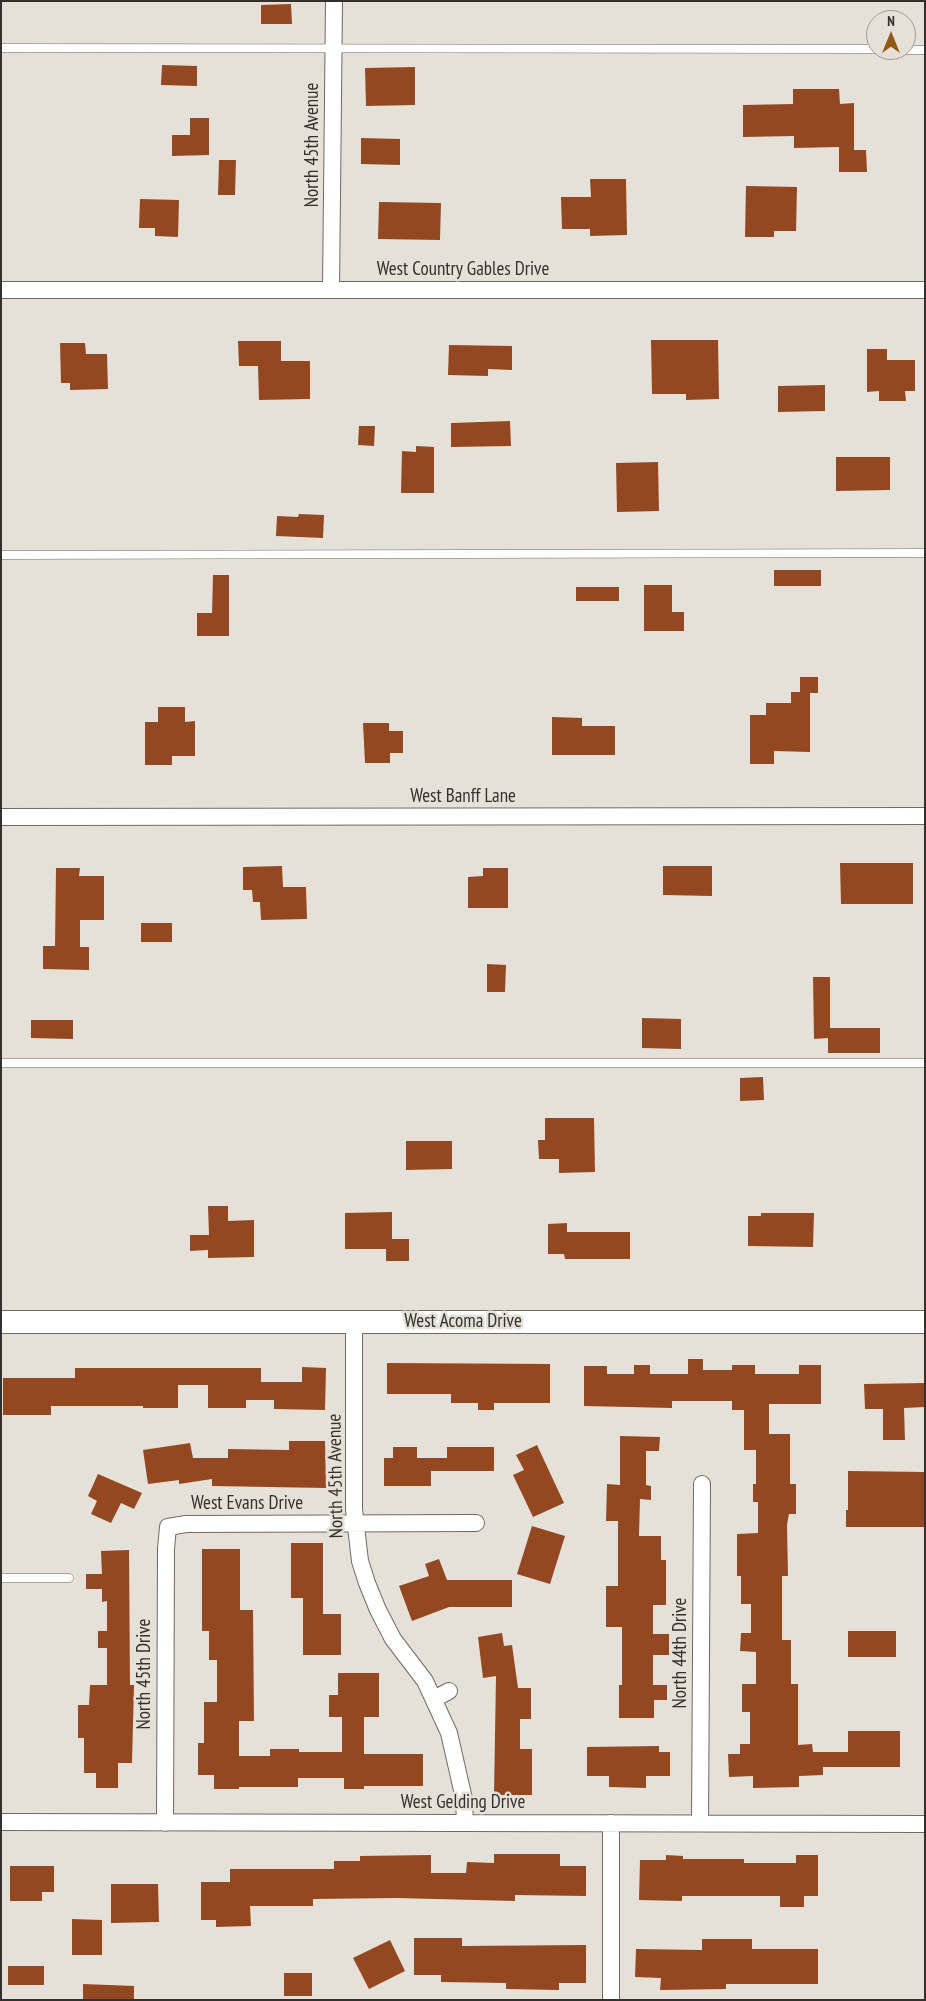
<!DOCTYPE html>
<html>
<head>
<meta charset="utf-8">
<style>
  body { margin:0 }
  #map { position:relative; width:926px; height:2001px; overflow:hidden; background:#e6e1d8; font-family:"PT Sans Narrow",sans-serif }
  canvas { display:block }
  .frame { position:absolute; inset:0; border:2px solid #33312e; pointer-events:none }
  .north { position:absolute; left:866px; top:10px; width:50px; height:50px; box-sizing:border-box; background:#e6e1d8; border:1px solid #9e9b94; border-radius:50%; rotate:0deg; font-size:14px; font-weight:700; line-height:20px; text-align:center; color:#33312e }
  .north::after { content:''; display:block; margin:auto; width:18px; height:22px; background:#935916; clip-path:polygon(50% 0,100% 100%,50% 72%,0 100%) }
</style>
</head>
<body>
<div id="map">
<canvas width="926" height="2001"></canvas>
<div class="frame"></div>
<div class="north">N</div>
</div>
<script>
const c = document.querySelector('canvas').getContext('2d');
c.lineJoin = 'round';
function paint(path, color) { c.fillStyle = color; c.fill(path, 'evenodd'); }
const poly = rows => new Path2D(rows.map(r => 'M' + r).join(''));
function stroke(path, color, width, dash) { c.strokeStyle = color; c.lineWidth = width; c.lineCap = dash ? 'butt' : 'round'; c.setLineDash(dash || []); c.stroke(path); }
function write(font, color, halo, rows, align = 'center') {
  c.font = font + ' "PT Sans Narrow",sans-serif'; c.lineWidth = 5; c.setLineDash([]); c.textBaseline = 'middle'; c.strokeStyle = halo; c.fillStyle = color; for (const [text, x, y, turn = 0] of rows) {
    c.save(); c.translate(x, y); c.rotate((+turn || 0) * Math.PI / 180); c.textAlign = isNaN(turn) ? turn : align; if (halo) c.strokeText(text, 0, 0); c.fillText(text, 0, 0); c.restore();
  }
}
paint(poly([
  [291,4,292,24,261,24,261,5],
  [162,65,197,66,197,86,161,85],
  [415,67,415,105,366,106,365,68],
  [793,89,839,89,840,104,854,103,854,150,866,150,867,172,839,172,839,147,794,148,794,136,743,137,743,105,793,104],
  [190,118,209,118,209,155,172,156,172,135,190,135],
  [361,138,400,139,400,165,361,164],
  [219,160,236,160,235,195,218,195],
  [590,179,626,179,627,235,590,236,590,229,562,229,561,197,591,197],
  [746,186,797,187,796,231,774,231,774,237,745,237],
  [140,199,179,200,178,237,155,236,155,228,139,228],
  [379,202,441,203,440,240,378,239],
  [651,340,718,340,719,399,686,400,686,394,652,394],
  [238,341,281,341,281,361,310,361,310,399,259,400,258,366,239,366],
  [60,343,85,343,86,354,107,354,108,389,70,390,70,383,61,383],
  [449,345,512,346,512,370,488,369,488,376,448,375],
  [867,349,887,349,887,360,915,360,915,391,905,391,906,401,879,401,879,391,867,392],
  [825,385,825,411,778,412,778,386],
  [510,421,511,446,451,447,451,423],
  [359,426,375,426,374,446,358,445],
  [416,446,434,447,434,493,401,493,402,451,416,452],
  [836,457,890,457,890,490,836,491],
  [658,462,659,511,617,512,616,463],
  [299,514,324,515,323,538,276,536,277,516,298,517],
  [774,570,821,570,821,586,774,586],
  [213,575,229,575,229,636,197,636,197,613,212,613],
  [644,585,672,585,672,612,684,612,684,631,644,631],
  [576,587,619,587,619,601,576,601],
  [800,677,818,677,818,693,810,693,810,752,774,751,774,764,750,764,750,715,766,715,766,703,791,703,791,692,800,692],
  [158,707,185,707,185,722,195,721,195,756,172,756,172,765,145,765,145,722,158,722],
  [552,717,582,718,582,726,615,726,615,755,552,755],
  [363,723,389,723,389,731,403,731,403,753,390,753,390,763,365,763],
  [840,863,913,863,913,904,841,904],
  [282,866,283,887,306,887,307,919,261,920,260,902,253,902,252,890,243,890,243,867],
  [663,866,712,866,712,896,663,895],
  [56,868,80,868,79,876,104,876,104,920,80,920,80,947,89,947,89,970,43,969,43,946,55,946],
  [483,868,508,868,508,908,468,908,468,877,483,876],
  [141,923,172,923,172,942,141,942],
  [487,964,506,965,505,992,487,992],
  [813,977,830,977,830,1028,880,1028,880,1053,828,1053,828,1038,814,1039],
  [642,1018,681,1019,681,1049,642,1048],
  [31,1020,73,1020,73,1039,31,1038],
  [763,1077,764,1100,740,1101,740,1078],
  [545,1118,594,1118,595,1172,559,1173,559,1159,539,1159,538,1140,545,1140],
  [406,1141,452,1141,452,1169,406,1170],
  [208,1206,228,1206,228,1221,254,1220,254,1257,208,1258,208,1250,190,1251,190,1235,209,1235],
  [392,1212,392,1239,409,1239,409,1261,386,1261,386,1249,345,1249,345,1213],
  [761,1213,814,1213,813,1247,748,1246,748,1216,761,1216],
  [567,1223,567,1232,630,1232,630,1259,565,1259,564,1254,548,1254,548,1224],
  [688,1359,703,1359,703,1370,732,1370,732,1365,755,1365,755,1374,799,1374,799,1365,821,1365,821,1404,769,1404,769,1434,790,1434,790,1484,796,1484,796,1514,789,1514,787,1525,788,1576,782,1576,782,1640,791,1640,791,1684,798,1684,798,1745,812,1744,813,1752,848,1752,848,1731,900,1731,900,1767,823,1767,823,1775,799,1776,799,1787,753,1788,753,1776,729,1777,728,1754,740,1754,740,1744,750,1744,750,1712,742,1712,742,1684,756,1684,756,1652,740,1651,741,1633,751,1633,751,1604,741,1604,741,1576,737,1576,737,1534,758,1533,758,1502,753,1502,753,1484,756,1484,756,1450,744,1450,744,1410,732,1410,732,1401,672,1401,672,1408,584,1406,584,1366,607,1366,607,1374,634,1374,634,1365,650,1365,650,1374,688,1374],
  [387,1363,550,1364,550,1403,494,1403,494,1410,478,1410,478,1403,451,1403,451,1394,387,1394],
  [302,1367,326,1368,325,1410,274,1409,274,1400,246,1400,246,1408,208,1408,208,1385,178,1385,178,1408,143,1408,143,1406,51,1406,51,1415,3,1415,3,1378,75,1378,75,1368,261,1368,261,1382,302,1382],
  [925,1383,925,1407,904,1408,905,1440,883,1440,883,1409,865,1409,864,1384],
  [620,1436,660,1437,659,1451,646,1451,646,1485,651,1486,651,1500,640,1499,639,1536,661,1536,661,1560,666,1560,666,1605,653,1605,653,1634,669,1634,669,1655,653,1655,653,1685,667,1685,667,1700,654,1700,654,1718,619,1718,619,1685,622,1685,622,1627,606,1627,606,1586,618,1586,618,1521,606,1521,607,1484,620,1485],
  [289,1441,325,1441,326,1488,212,1486,212,1479,179,1484,179,1480,148,1484,143,1450,190,1443,193,1458,228,1458,228,1449,289,1450],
  [537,1445,564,1503,533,1517,513,1475,524,1470,516,1455],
  [393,1447,417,1447,417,1458,447,1458,447,1447,494,1447,494,1471,431,1471,431,1486,384,1486,384,1458,393,1458],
  [848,1471,925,1472,925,1527,846,1527,846,1510,848,1510],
  [98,1474,142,1493,134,1509,121,1503,111,1523,91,1514,97,1501,88,1496],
  [532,1526,565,1536,550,1584,517,1574],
  [291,1543,323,1543,323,1614,341,1614,341,1655,303,1655,303,1598,291,1598],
  [202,1549,240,1549,240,1610,253,1610,254,1721,239,1721,239,1756,270,1756,270,1749,299,1749,299,1752,342,1752,342,1717,329,1717,329,1695,338,1695,338,1673,379,1673,379,1717,364,1717,364,1754,423,1754,423,1786,364,1786,364,1789,344,1789,344,1778,298,1778,298,1787,239,1787,239,1789,214,1789,214,1775,198,1775,198,1743,204,1743,204,1702,217,1702,217,1660,209,1660,209,1631,202,1631],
  [129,1550,130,1685,134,1685,132,1763,118,1763,118,1788,96,1788,96,1773,84,1773,84,1738,78,1738,78,1705,89,1705,90,1685,107,1685,107,1648,98,1648,98,1631,107,1631,107,1601,102,1602,102,1589,86,1589,86,1574,102,1574,101,1551],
  [439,1559,447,1580,512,1580,512,1607,449,1607,412,1621,399,1586,429,1576,425,1564],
  [848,1631,896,1631,896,1657,848,1657],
  [502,1633,504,1646,512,1645,518,1688,531,1688,531,1719,520,1719,520,1749,532,1749,532,1795,494,1795,496,1676,483,1678,478,1637],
  [659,1746,659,1752,670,1752,670,1776,646,1776,646,1788,609,1787,609,1776,587,1776,587,1747],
  [494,1854,560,1854,560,1866,586,1866,586,1896,515,1895,515,1901,396,1898,313,1899,313,1906,250,1906,251,1926,216,1927,216,1920,201,1920,201,1882,230,1882,230,1869,334,1869,334,1861,360,1861,360,1856,431,1855,431,1873,466,1873,467,1862,494,1863],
  [666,1855,683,1856,683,1859,744,1859,744,1863,796,1863,796,1855,818,1855,818,1896,804,1896,804,1907,780,1907,780,1896,682,1896,682,1901,639,1900,640,1860,666,1860],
  [10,1866,54,1866,54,1892,42,1892,42,1901,10,1901],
  [111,1884,158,1884,159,1922,111,1923],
  [72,1919,102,1920,102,1955,72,1955],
  [414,1938,462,1938,462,1946,586,1945,586,1983,559,1983,559,1990,506,1989,506,1983,441,1982,441,1975,414,1975],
  [702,1939,752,1939,752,1949,818,1949,818,1984,726,1984,726,1989,660,1990,661,1978,635,1977,636,1949,702,1950],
  [390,1940,405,1971,369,1989,353,1958],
  [8,1966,44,1966,44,1985,8,1985],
  [284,1973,312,1973,312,1996,284,1996],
  [83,1984,134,1986,134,2000,83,2000]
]), '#944822');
const lane = poly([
  [1,48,876,49],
  [906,50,925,50],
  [1,555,925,553],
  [1,1063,925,1063],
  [1,1578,69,1578]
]);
const street = poly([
  [1,290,925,290],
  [331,290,334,1],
  [1,817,925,816],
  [354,1322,354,1509,360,1561,367,1583,378,1610,393,1639,425,1681,449,1733,464,1799,465,1823],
  [434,1699,449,1691],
  [1,1822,925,1824],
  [165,1823,166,1549,168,1527,186,1524,476,1523],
  [700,1823,702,1484],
  [611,2000,611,1823]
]);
const secondary = poly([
  [1,1322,925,1322]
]);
stroke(lane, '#6f6a63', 9);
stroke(street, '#6f6a63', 18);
stroke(secondary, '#6f6a63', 24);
stroke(lane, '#fff', 8);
stroke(street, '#fff', 16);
stroke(secondary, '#fff', 22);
write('19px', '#33312e', '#e6e1d8', [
  ["North 45th Avenue",313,145,-90],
  ["West Country Gables Drive",463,270],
  ["West Banff Lane",463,797],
  ["West Acoma Drive",463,1322],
  ["North 45th Avenue",336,1476,-91],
  ["West Evans Drive",247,1504],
  ["North 44th Drive",681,1653,-90],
  ["North 45th Drive",145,1674,-90],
  ["West Gelding Drive",463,1803]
]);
</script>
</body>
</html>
